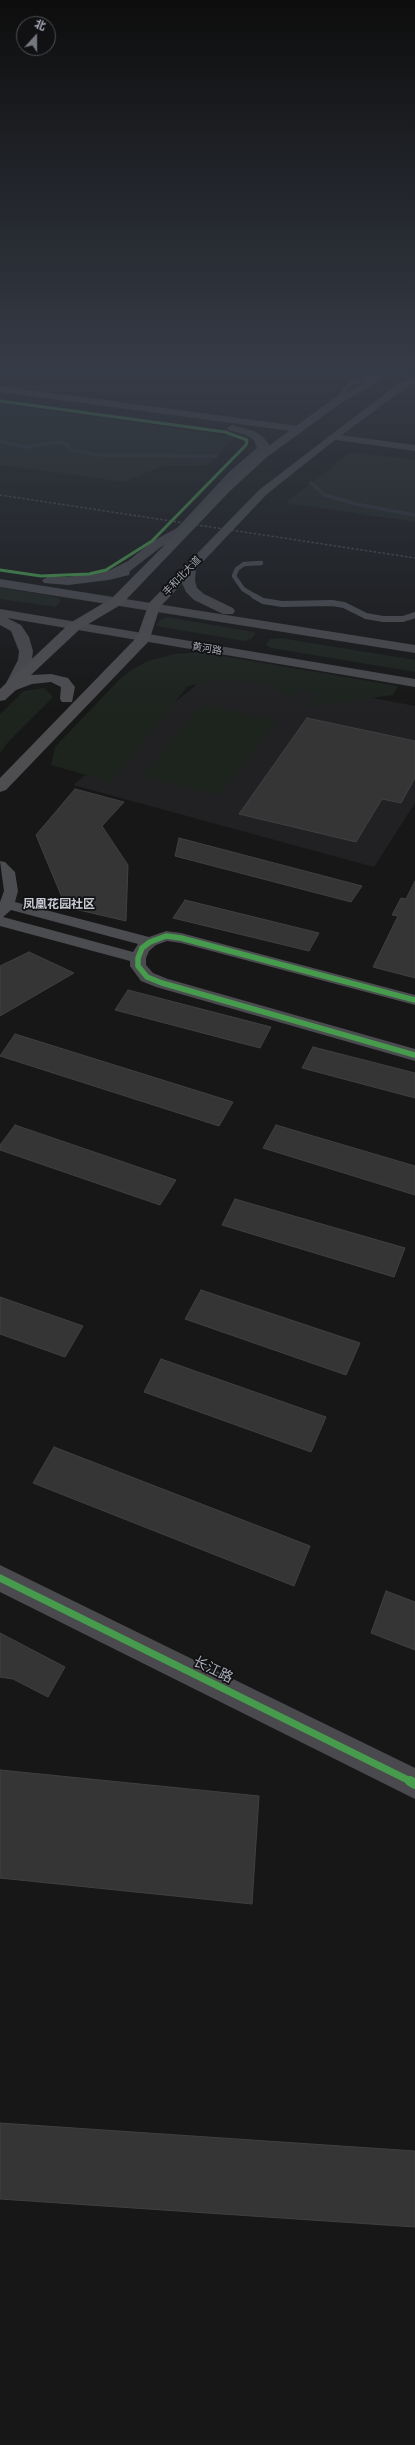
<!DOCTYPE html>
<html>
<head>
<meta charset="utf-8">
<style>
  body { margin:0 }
  #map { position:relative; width:415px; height:2445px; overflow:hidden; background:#171717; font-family:Rubik,"Noto Sans SC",sans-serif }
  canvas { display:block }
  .north { position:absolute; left:16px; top:16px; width:40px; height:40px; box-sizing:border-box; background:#111113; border:1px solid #4d4f55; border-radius:50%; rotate:21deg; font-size:11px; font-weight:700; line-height:16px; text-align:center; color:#a8adb8 }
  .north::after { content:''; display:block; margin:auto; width:14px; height:18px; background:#757880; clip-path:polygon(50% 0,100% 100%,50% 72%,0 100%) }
</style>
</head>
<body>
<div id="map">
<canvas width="415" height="2445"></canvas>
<div class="north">北</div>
</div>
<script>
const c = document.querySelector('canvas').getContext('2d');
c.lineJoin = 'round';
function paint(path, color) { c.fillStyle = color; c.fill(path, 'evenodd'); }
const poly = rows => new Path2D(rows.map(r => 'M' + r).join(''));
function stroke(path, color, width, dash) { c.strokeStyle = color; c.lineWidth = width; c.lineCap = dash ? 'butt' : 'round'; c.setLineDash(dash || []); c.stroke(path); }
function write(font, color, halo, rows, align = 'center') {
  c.font = font + ' Rubik,"Noto Sans SC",sans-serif'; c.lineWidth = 3.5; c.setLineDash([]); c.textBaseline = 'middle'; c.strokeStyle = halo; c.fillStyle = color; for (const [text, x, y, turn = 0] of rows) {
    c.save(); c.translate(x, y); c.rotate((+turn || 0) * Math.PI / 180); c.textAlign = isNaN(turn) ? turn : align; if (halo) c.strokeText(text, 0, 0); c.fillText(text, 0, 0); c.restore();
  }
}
paint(poly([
  [217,668,415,706,415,803,374,867,73,785]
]), '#212123');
paint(poly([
  [0,404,235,437,208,465,164,466,124,482,0,465],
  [351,452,415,460,415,522,286,503],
  [0,587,57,597,61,600,56,607,0,599],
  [166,617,254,632,255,634,251,639,244,641,156,626,160,620],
  [280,638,415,660,415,672,271,648,266,645,270,639],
  [200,652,398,686,393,695,308,707,316,694,299,690,293,699,266,684,222,679,188,686,111,782,51,765,55,747,121,678,133,669,148,661,175,654],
  [44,688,53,697,9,741,0,753,0,714,24,691],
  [203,704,277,721,219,795,142,776]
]), '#1d241e');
stroke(poly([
  [0,441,26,447,61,442,69,446,70,450,99,455,216,456],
  [311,483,325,495,356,504,415,515]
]), '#2a3239', 3.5);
const building = poly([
  [307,718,415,741,415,778,401,803,382,799,356,842,239,814,307,718],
  [75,789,124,802,102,826,128,865,126,921,66,907,36,835,75,789],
  [179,838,362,886,351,902,175,856,179,838],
  [415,881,415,978,373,967,398,916,392,915,401,898,406,899,415,881],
  [185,900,319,933,309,951,173,918,185,900],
  [29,952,74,973,0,1016,0,966,29,952],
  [128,990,271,1027,260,1048,115,1010,128,990],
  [15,1034,233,1102,219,1126,0,1056,15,1034],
  [313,1047,415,1073,415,1098,302,1068,313,1047],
  [15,1125,176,1180,160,1205,0,1150,0,1145,15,1125],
  [276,1125,415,1166,415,1195,263,1148,276,1125],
  [235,1199,405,1248,394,1277,222,1225,235,1199],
  [201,1290,360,1343,346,1375,185,1319,201,1290],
  [0,1297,83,1326,65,1357,0,1334,0,1297],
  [161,1359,326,1417,311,1452,144,1392,161,1359],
  [54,1447,310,1546,294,1586,33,1483,54,1447],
  [386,1591,415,1602,415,1650,371,1633,386,1591],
  [0,1633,65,1667,48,1697,13,1679,0,1677,0,1633],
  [0,1770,259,1796,252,1904,0,1878,0,1770],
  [0,2123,415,2151,415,2227,0,2199,0,2123]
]);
paint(building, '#353536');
stroke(building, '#3f4043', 1);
stroke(poly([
  [337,401,349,385,354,382,384,375],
  [256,597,243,589,234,576,237,569,244,564,261,563]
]), '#4b4c50', 4.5);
stroke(poly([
  [254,596,263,601,282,604,332,603,344,605,366,616,383,619,403,619,415,615]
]), '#4b4c50', 6);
paint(poly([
  [0,861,5,862,15,872,18,891,15,902,149,937,166,931,181,933,415,995,415,1005,181,943,167,941,156,945,149,951,146,958,146,965,153,973,168,979,415,1049,415,1061,156,987,141,981,130,966,130,961,0,926,0,902,4,891,0,861],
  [11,910,138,944,133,952,3,917,11,910]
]), '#4b4c50');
paint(poly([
  [0,386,298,426,303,429,298,432,0,392,0,386],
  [232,425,254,431,262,436,269,444,269,449,238,475,185,534,161,547,130,571,129,575,109,580,68,585,44,583,42,580,49,576,68,577,110,570,128,561,153,541,177,528,230,471,257,448,254,440,246,435,228,430,227,428,232,425],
  [333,434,415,445,415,451,329,439,327,437,333,434],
  [190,564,196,568,195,581,197,588,204,594,233,608,235,611,233,614,223,614,194,600,186,592,181,581,184,568,190,564],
  [0,579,415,645,415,653,0,587,0,579],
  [0,609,415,679,415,687,7,618,21,625,29,637,33,651,32,660,18,687,11,691,4,687,18,660,19,651,11,631,0,625,0,609],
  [0,1565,415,1768,415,1799,0,1592,0,1565]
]), '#4a4a4e');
paint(poly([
  [383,372,395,372,341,403,267,457,230,491,122,604,80,629,31,675,51,674,68,678,75,687,72,702,62,702,60,699,61,687,51,682,32,684,16,690,5,700,0,701,0,689,70,623,112,598,222,487,259,453,333,399,383,372],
  [415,377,415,384,407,387,335,440,267,494,160,607,149,641,6,790,0,792,0,778,137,637,149,603,259,490,399,383,415,377]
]), '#4e4e51');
stroke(poly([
  [0,495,415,558]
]), '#4b4c4f', 1.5, [2.5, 2]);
stroke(poly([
  [0,401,225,432,247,440,246,445,152,541,106,570,89,574,41,576,0,570]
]), '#469c4c', 3);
stroke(poly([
  [415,1000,181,938,166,936,150,942,142,948,138,958,138,966,147,977,162,983,415,1055]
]), '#469c4c', 5.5);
stroke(poly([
  [0,1578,412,1782]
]), '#469c4c', 7);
stroke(poly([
  [410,1781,415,1784]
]), '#469c4c', 10);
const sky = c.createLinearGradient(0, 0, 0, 714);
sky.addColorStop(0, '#0d0d0d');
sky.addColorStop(0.52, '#363c47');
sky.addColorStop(1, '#363c4700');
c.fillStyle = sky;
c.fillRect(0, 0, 415, 714);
write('10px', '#a8adb8', '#111113', [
  ["丰和北大道",182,576,-46],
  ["黄河路",207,649,9]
]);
write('bold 12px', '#c9ccd4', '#111113', [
  ["凤凰花园社区",59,905]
]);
write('14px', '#a8adb8', '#111113', [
  ["长江路",213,1670,26]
]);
</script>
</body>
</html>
